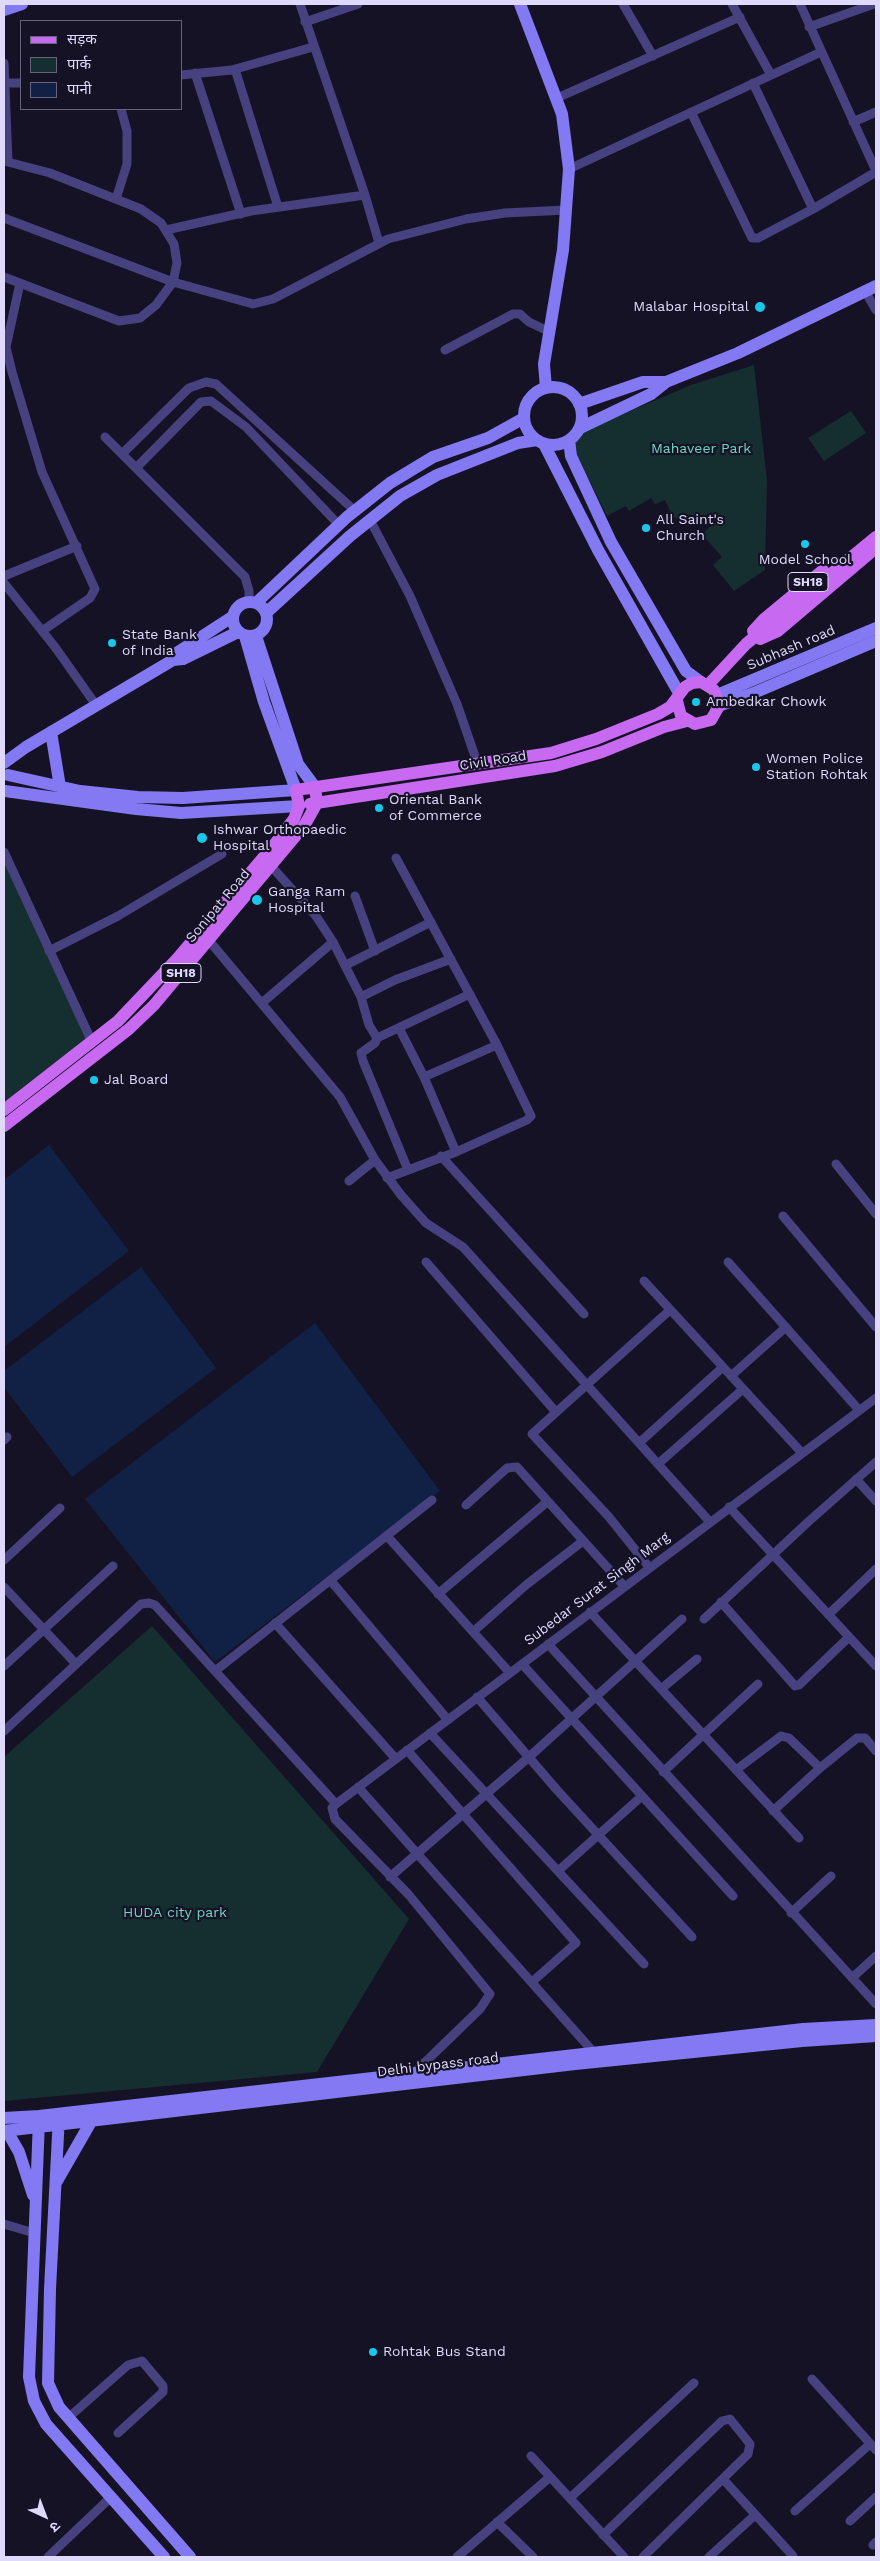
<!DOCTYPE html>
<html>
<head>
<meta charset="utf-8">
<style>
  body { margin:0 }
  #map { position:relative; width:880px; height:2561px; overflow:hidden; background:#161225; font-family:"Work Sans","Noto Sans Devanagari",sans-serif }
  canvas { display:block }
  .frame { position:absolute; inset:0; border:5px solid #dfd9fc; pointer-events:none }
  .legend { position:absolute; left:20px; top:20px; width:162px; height:90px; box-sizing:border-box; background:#161225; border:1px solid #66627b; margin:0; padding:6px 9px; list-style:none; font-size:15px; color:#dfd9fc }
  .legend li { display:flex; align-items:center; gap:10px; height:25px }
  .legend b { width:25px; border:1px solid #66627b }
  .north { position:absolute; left:20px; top:2491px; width:50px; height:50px; -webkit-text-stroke:4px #161225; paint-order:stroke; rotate:137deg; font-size:14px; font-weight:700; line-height:20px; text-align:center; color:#dfd9fc }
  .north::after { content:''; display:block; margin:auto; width:18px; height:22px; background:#dfd9fc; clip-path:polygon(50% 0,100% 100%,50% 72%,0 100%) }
</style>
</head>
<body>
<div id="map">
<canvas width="880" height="2561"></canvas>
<div class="frame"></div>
<ul class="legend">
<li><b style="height:6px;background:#c76af1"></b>सड़क</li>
<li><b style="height:14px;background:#152e2f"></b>पार्क</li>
<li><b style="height:14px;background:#112145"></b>पानी</li>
</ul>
<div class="north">उ</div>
</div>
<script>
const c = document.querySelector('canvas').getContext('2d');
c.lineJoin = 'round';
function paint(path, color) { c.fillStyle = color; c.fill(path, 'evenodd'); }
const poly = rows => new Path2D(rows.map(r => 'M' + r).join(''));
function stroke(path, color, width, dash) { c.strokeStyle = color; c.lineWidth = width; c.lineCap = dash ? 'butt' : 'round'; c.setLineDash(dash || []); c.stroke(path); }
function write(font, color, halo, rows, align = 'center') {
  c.font = font + ' "Work Sans",sans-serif'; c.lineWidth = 4.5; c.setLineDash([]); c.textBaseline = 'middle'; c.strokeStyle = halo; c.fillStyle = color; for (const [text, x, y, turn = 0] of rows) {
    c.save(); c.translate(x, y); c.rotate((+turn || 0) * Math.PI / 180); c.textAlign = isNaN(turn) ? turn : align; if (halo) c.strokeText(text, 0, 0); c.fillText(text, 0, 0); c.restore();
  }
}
paint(poly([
  [754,365,767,481,765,570,734,591,713,565,722,557,702,534,711,526,704,516,690,524,673,517,665,500,655,504,651,498,629,511,626,506,607,516,573,447,581,432,691,385],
  [851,411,866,433,824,461,808,438],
  [4,851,94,1042,4,1112],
  [152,1626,409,1919,317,2072,4,2101,4,1757]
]), '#152e2f');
paint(poly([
  [49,1145,129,1251,4,1347,4,1180],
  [141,1267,216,1368,72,1477,4,1387,4,1371],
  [315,1323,440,1491,215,1662,85,1499]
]), '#112145');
stroke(poly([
  [300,4,365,195,379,243],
  [623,4,653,56],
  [732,4,771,75],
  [800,4,876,171],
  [305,22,358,4],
  [809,27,874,4],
  [4,63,8,162],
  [235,69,278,207],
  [195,73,241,214],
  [181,75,232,70,313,47],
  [5,83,21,83],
  [753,83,813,209],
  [557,98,740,17],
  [691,112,752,238,758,238,813,209,876,172],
  [853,122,876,112],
  [4,161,50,173,141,209,161,223,174,244,177,263,173,282,156,305,140,318,119,321,4,277],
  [569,169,821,52],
  [116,199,127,164,127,131,121,109],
  [4,218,173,282,253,304,273,299,388,239,466,219,505,213,566,210],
  [166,230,251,211,365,195],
  [20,283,6,347,12,372,42,472,95,589,90,598,42,631],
  [865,291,876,310],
  [445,350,513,314,520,314,529,322,548,331],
  [105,437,245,577,249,591,249,602],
  [123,453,189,388,206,382,216,384,355,511],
  [137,467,201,402,211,401,246,427,339,525],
  [370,520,410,596,457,704,478,765],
  [4,576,77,546],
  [4,583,55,647,96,705],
  [4,852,92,1042],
  [271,866,316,916,333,942,361,997,369,1025,377,1038,470,994],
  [355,896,375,951],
  [206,937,340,1097,375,1160,401,1195,426,1223,463,1247,710,1522],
  [49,951,118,916,222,854],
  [346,965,431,922],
  [361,997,395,980,451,959],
  [263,1002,333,942],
  [399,1028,424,1077,456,1152],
  [377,1038,375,1043,361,1053,363,1061,408,1170],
  [424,1077,497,1045],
  [441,1156,584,1314],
  [836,1164,876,1214],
  [387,1178,456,1152,527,1120,531,1116,497,1045,396,858],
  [349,1181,375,1160],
  [783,1216,876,1327],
  [426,1262,555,1411],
  [728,1262,859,1410],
  [644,1281,802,1453],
  [731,1376,786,1327],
  [4,1440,7,1437],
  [639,1443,723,1367],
  [658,1464,743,1389],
  [856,1479,876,1501],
  [466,1505,507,1468,517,1467,624,1586],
  [729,1507,876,1666],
  [387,1536,510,1673],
  [4,1560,60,1508],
  [649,1567,609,1517,532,1434,670,1310],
  [331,1581,448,1720],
  [4,1587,76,1664],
  [438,1594,547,1502],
  [721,1602,795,1686,799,1685,849,1637],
  [590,1612,799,1838],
  [829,1614,876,1569],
  [704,1619,808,1522,876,1462],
  [275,1623,396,1759],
  [474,1631,526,1585,583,1541],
  [548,1644,876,2004],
  [522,1664,733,1896],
  [4,1666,113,1566],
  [215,1671,336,1804,332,1808,335,1819,409,1895,490,1994,480,2009,415,2072],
  [661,1689,697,1659],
  [477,1697,557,1790,692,1937],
  [4,1731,141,1604,149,1603,155,1605,215,1671,432,1500],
  [430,1733,644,1964],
  [407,1750,576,1943,532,1982],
  [820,1768,857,1738,865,1738,876,1751],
  [736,1770,781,1736,789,1738,820,1768,773,1811],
  [663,1772,758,1684],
  [358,1787,597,2056],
  [336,1804,876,1398],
  [558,1871,642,1796],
  [390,1877,529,1757,682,1619],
  [791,1913,831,1876],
  [852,1978,876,1956],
  [4,2224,34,2233],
  [812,2379,876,2450],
  [68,2418,128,2365,142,2361,163,2386,163,2392,118,2433],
  [531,2456,624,2557],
  [723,2479,793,2556],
  [570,2498,694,2383],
  [795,2511,870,2444],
  [850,2521,876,2497],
  [497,2522,533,2557],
  [603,2535,722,2421,730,2419,750,2444,748,2454,643,2557],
  [873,2545,876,2542],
  [48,2557,110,2498],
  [457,2557,550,2477],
  [709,2557,755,2515]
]), '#474180', 9);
stroke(poly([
  [520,4,562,114,569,169,563,250,544,364,546,388],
  [4,10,22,4],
  '524 416a29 29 0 1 1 58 0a29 29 0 1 1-58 0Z',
  [579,404,643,382,666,382],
  [580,428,651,394,666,382,738,353,876,286],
  [569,440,571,456,611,542,686,671,701,682],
  [544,444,598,550,679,693],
  '233 619a17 17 0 1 1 34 0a17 17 0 1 1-34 0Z',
  [256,603,347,517,390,483,433,457,488,438,524,418],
  [266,613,350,536,400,496,437,475,518,443,537,440],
  [256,636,298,764,315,787],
  [173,660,183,659,238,632],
  [717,695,876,628],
  [719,706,756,692,876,641],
  [51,732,60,787],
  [4,763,26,747,173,660,178,652,232,617],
  [8,775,80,791,138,797,183,798,296,790,264,702,245,636],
  [5,791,136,809,181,813,299,806],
  [59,2116,50,2289,48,2383,59,2407,190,2557],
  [4,2118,39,2116,803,2029,876,2025],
  [39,2120,29,2377,34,2401,46,2424,164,2557],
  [4,2131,575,2064,802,2041,876,2036],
  [7,2131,19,2152,33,2195],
  [57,2181,92,2120]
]), '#8379f3', 12);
stroke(poly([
  [753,631,764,619,823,570],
  [760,639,778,631,876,548],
  [708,685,746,644,876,537],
  [310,804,555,766,602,752,664,727,687,721],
  [4,1110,118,1021,177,959,274,845,294,819,299,806,296,790,551,753,596,739,658,714,670,707,685,687,692,683,701,682,714,690,719,706,711,720,695,724,681,716,677,701],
  [4,1126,129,1029,154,1005,304,826,317,803,315,787]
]), '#c76af1', 12);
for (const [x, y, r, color] of [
  [760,307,6,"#17c8ea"],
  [646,528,5,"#17c8ea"],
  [805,544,5,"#17c8ea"],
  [112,643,5,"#17c8ea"],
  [696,702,5,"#17c8ea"],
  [756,767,5,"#17c8ea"],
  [379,808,5,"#17c8ea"],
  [202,838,6,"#17c8ea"],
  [257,900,6,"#17c8ea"],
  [94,1080,5,"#17c8ea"],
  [373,2352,5,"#17c8ea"]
]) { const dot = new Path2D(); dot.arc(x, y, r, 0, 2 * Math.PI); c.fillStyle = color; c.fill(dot); stroke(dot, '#161225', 2); }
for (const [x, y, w] of [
  [808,582,40],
  [181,973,40]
]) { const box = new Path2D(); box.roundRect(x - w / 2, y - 9.5, w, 19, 4); c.fillStyle = '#161225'; c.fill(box); stroke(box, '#dfd9fc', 1); }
write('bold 12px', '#dfd9fc', null, [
  ["SH18",808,582],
  ["SH18",181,973]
]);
write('14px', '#dfd9fc', '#161225', [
  ["Malabar Hospital",749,307,"right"],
  ["All Saint's",656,520],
  ["Church",656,536],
  ["Model School",805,560,"center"],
  ["State Bank",122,635],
  ["of India",122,651],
  ["Ambedkar Chowk",706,702],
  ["Women Police",766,759],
  ["Station Rohtak",766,775],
  ["Oriental Bank",389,800],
  ["of Commerce",389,816],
  ["Ishwar Orthopaedic",213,830],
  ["Hospital",213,846],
  ["Ganga Ram",268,892],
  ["Hospital",268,908],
  ["Jal Board",104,1080],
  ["Rohtak Bus Stand",383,2352]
], 'left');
write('14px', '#6bd6c1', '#161225', [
  ["Mahaveer Park",701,449],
  ["HUDA city park",175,1913]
]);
write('14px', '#dfd9fc', '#161225', [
  ["Subhash road",791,648,-23],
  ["Civil Road",493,761,-9],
  ["Sonipat Road",218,906,-50],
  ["Subedar Surat Singh Marg",597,1589,-37],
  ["Delhi bypass road",438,2065,-7]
]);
</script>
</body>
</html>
